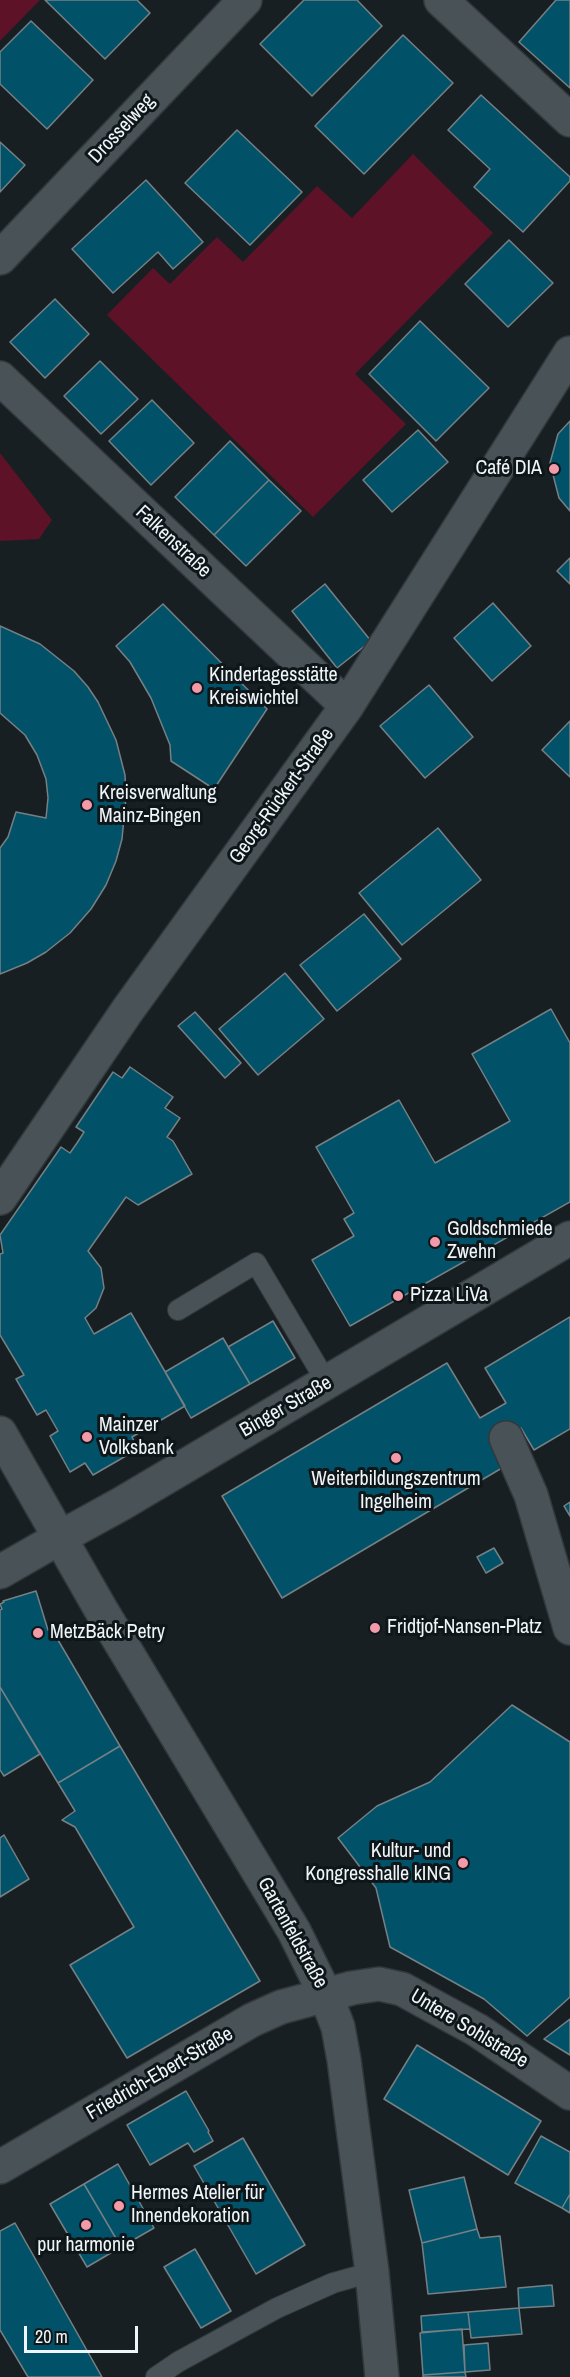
<!DOCTYPE html>
<html>
<head>
<meta charset="utf-8">
<style>
  body { margin:0 }
  #map { position:relative; width:570px; height:2377px; overflow:hidden; background:#171f22; font-family:"Archivo Narrow",sans-serif }
  canvas { display:block }
  .scale { position:absolute; left:24px; top:2326px; width:114px; height:27px; box-sizing:border-box; border:3px solid #eff5f8; border-top:0; padding-left:8px; font-size:18px; line-height:21px; white-space:nowrap; color:#eff5f8; -webkit-text-stroke:4px #0e1619; paint-order:stroke }
</style>
</head>
<body>
<div id="map">
<canvas width="570" height="2377"></canvas>
<div class="scale">20 m</div>
</div>
<script>
const c = document.querySelector('canvas').getContext('2d');
c.lineJoin = 'round';
function paint(path, color) { c.fillStyle = color; c.fill(path, 'evenodd'); }
const poly = rows => new Path2D(rows.map(r => 'M' + r).join(''));
function stroke(path, color, width, dash) { c.strokeStyle = color; c.lineWidth = width; c.lineCap = dash ? 'butt' : 'round'; c.setLineDash(dash || []); c.stroke(path); }
function write(font, color, halo, rows, align = 'center') {
  c.font = font + ' "Archivo Narrow",sans-serif'; c.lineWidth = 6; c.setLineDash([]); c.textBaseline = 'middle'; c.strokeStyle = halo; c.fillStyle = color; for (const [text, x, y, turn = 0] of rows) {
    c.save(); c.translate(x, y); c.rotate((+turn || 0) * Math.PI / 180); c.textAlign = isNaN(turn) ? turn : align; if (halo) c.strokeText(text, 0, 0); c.fillText(text, 0, 0); c.restore();
  }
}
paint(poly([
  [0,0,40,0,0,41],
  [413,154,493,233,355,374,406,424,313,517,107,315,153,268,170,284,217,237,243,262,317,186,352,218],
  [0,453,52,520,39,539,0,541]
]), '#5d1228');
const building = poly([
  [45,0,137,0,150,13,105,59,45,0],
  [304,0,357,0,382,26,312,96,260,44,304,0],
  [556,0,570,0,570,88,519,42,556,0],
  [31,21,93,80,47,129,0,84,0,52,31,21],
  [403,35,453,83,364,174,315,126,403,35],
  [481,95,570,177,570,181,523,232,474,187,490,169,448,130,481,95],
  [237,130,302,192,250,245,185,183,237,130],
  [0,142,25,165,0,192,0,142],
  [146,180,203,242,173,269,158,252,113,293,72,249,146,180],
  [509,240,553,283,508,327,465,284,509,240],
  [55,299,89,334,45,378,10,342,55,299],
  [420,321,489,388,436,441,369,374,420,321],
  [100,361,138,399,101,434,64,396,100,361],
  [152,400,194,443,151,485,109,441,152,400],
  [570,421,570,511,559,498,550,463,558,434,570,421],
  [418,430,448,462,392,512,363,480,418,430],
  [230,441,269,480,214,535,175,497,230,441],
  [269,480,301,511,246,566,214,535,269,480],
  [570,558,570,584,557,571,570,558],
  [325,584,371,641,337,668,292,611,325,584],
  [493,603,531,646,492,681,454,638,493,603],
  [163,604,267,709,214,789,171,761,170,745,151,698,130,662,116,646,163,604],
  [0,626,40,644,74,671,88,687,98,702,116,740,125,775,126,797,122,839,116,861,106,885,91,909,70,933,46,952,27,963,0,974,0,848,8,837,16,812,46,818,48,798,46,779,37,755,25,735,0,713,0,626],
  [429,685,473,737,425,778,380,726,429,685],
  [570,721,570,777,542,750,570,721],
  [438,828,481,880,402,945,359,893,438,828],
  [364,914,401,959,337,1011,300,965,364,914],
  [285,973,324,1019,258,1075,219,1029,285,973],
  [551,1009,570,1043,570,1202,350,1326,312,1260,354,1236,344,1219,354,1213,316,1147,399,1100,435,1163,510,1121,472,1054,551,1009],
  [195,1012,241,1063,225,1078,178,1026,195,1012],
  [130,1067,173,1097,165,1108,180,1118,167,1137,173,1141,192,1174,138,1205,126,1197,88,1251,101,1268,104,1288,96,1308,85,1318,94,1334,131,1313,185,1406,132,1437,138,1449,93,1475,85,1463,70,1472,50,1436,58,1431,46,1410,37,1415,16,1379,24,1375,0,1335,0,1254,3,1253,0,1235,61,1147,70,1153,77,1143,84,1132,76,1127,113,1072,122,1078,130,1067],
  [570,1317,570,1429,534,1450,521,1428,495,1444,507,1465,282,1598,222,1496,447,1363,480,1418,506,1403,485,1368,570,1317],
  [273,1321,295,1358,250,1384,228,1347,273,1321],
  [223,1338,250,1384,191,1418,165,1372,223,1338],
  [570,1502,570,1516,564,1506,570,1502],
  [494,1548,503,1563,486,1573,477,1557,494,1548],
  [36,1591,48,1630,51,1628,120,1746,58,1783,0,1687,0,1610,2,1609,0,1604,4,1602,3,1601,36,1591],
  [0,1687,40,1754,4,1776,0,1770,0,1687],
  [512,1705,570,1742,570,1997,527,2036,484,1999,390,1947,376,1888,338,1838,377,1806,430,1782,512,1705],
  [120,1746,260,1981,127,2058,70,1965,134,1927,75,1827,62,1820,75,1811,58,1783,120,1746],
  [4,1835,29,1879,0,1897,0,1838,4,1835],
  [570,2019,570,2055,544,2039,570,2019],
  [417,2045,541,2121,508,2175,384,2099,417,2045],
  [186,2091,209,2131,208,2132,213,2141,194,2152,188,2143,150,2165,127,2125,186,2091],
  [541,2136,570,2152,570,2194,562,2208,515,2183,541,2136],
  [243,2138,305,2245,256,2274,194,2166,243,2138],
  [118,2164,154,2228,121,2247,84,2184,118,2164],
  [464,2177,477,2229,422,2243,409,2190,464,2177],
  [84,2184,121,2247,87,2267,50,2204,84,2184],
  [570,2194,570,2213,562,2208,570,2194],
  [15,2223,102,2377,28,2377,0,2330,0,2231,15,2223],
  [477,2229,480,2238,500,2236,506,2287,428,2294,422,2243,477,2229],
  [195,2249,231,2311,201,2328,164,2267,195,2249],
  [552,2285,554,2306,519,2308,518,2288,552,2285],
  [519,2308,522,2334,471,2338,468,2312,519,2308],
  [468,2312,470,2329,422,2332,421,2316,468,2312],
  [462,2329,465,2372,423,2375,420,2333,462,2329],
  [488,2343,490,2370,465,2372,464,2345,488,2343],
  [465,2372,466,2377,423,2377,423,2375,465,2372]
]);
paint(building, '#015269');
stroke(building, '#768084', 1.5);
const lane = poly([
  [178,1310,256,1263,327,1383],
  [156,2377,178,2362,277,2308,333,2283,372,2272]
]);
const street = poly([
  [441,0,570,120],
  [0,258,245,0],
  [0,378,347,706],
  [0,1198,127,1011,347,706,570,353],
  [506,1438,531,1495,570,1628],
  [0,1572,61,1537],
  [0,2167,252,2020,281,2007,352,1988,379,1984,402,1989,477,2030,570,2093]
]);
const secondary = poly([
  [0,1433,100,1608,294,1931,326,1996,338,2027,344,2060,372,2272,382,2377],
  [61,1537,121,1504,570,1238]
]);
stroke(lane, '#32383b', 22);
stroke(street, '#32383b', 36);
stroke(secondary, '#32383b', 36);
stroke(lane, '#495256', 20);
stroke(street, '#495256', 33);
stroke(secondary, '#495256', 33);
for (const [x, y, r, color] of [
  [554,469,6,"#f39aaa"],
  [197,688,6,"#f39aaa"],
  [87,805,6,"#f39aaa"],
  [435,1242,6,"#f39aaa"],
  [398,1296,6,"#f39aaa"],
  [87,1437,6,"#f39aaa"],
  [396,1458,6,"#f39aaa"],
  [375,1628,6,"#f39aaa"],
  [38,1633,6,"#f39aaa"],
  [463,1863,6,"#f39aaa"],
  [119,2206,6,"#f39aaa"],
  [86,2225,6,"#f39aaa"]
]) { const dot = new Path2D(); dot.arc(x, y, r, 0, 2 * Math.PI); c.fillStyle = color; c.fill(dot); stroke(dot, '#0e1619', 2); }
write('20px', '#eff5f8', '#0e1619', [
  ["Drosselweg",122,129,-47],
  ["Falkenstraße",173,542,43],
  ["Georg-Rückert-Straße",282,796,-54],
  ["Binger Straße",286,1407,-30],
  ["Gartenfeldstraße",292,1933,61],
  ["Untere Sohlstraße",469,2029,31],
  ["Friedrich-Ebert-Straße",160,2074,-30]
]);
write('20px', '#eff5f8', '#0e1619', [
  ["Café DIA",542,469,"right"],
  ["Kindertagesstätte",209,676],
  ["Kreiswichtel",209,699],
  ["Kreisverwaltung",99,794],
  ["Mainz-Bingen",99,817],
  ["Goldschmiede",447,1230],
  ["Zwehn",447,1253],
  ["Pizza LiVa",410,1296],
  ["Mainzer",99,1426],
  ["Volksbank",99,1449],
  ["Weiterbildungszentrum",396,1480,"center"],
  ["Ingelheim",396,1503,"center"],
  ["Fridtjof-Nansen-Platz",387,1628],
  ["MetzBäck Petry",50,1633],
  ["Kultur- und",451,1852,"right"],
  ["Kongresshalle kING",451,1875,"right"],
  ["Hermes Atelier für",131,2194],
  ["Innendekoration",131,2217],
  ["pur harmonie",86,2246,"center"]
], 'left');
</script>
</body>
</html>
